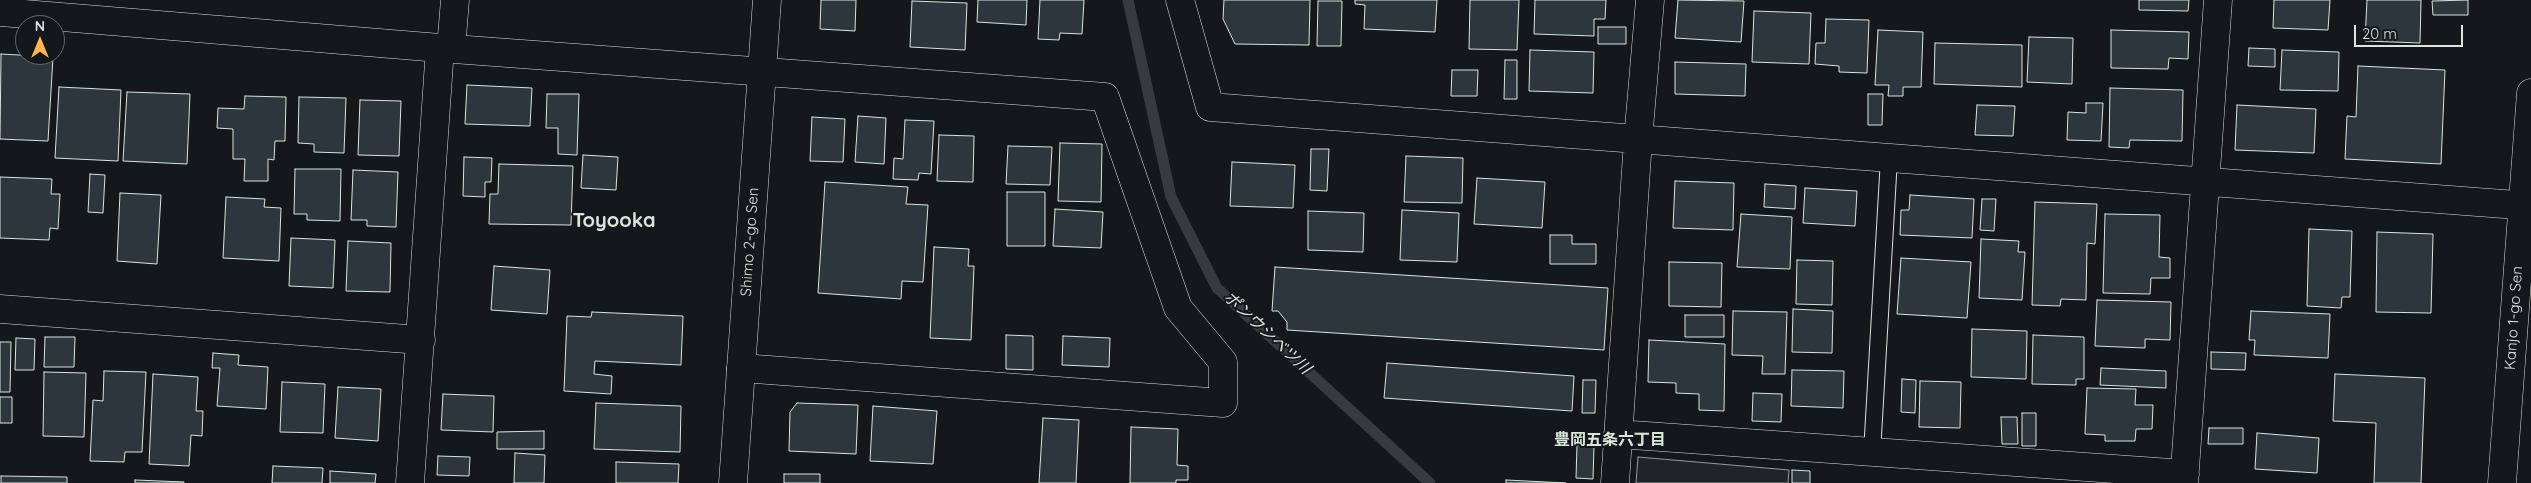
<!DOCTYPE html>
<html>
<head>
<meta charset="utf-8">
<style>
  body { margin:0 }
  #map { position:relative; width:2531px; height:483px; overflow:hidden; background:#14181c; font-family:Quicksand,sans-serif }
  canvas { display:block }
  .north { position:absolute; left:15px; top:15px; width:50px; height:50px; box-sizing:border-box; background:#14181c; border:1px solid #626a69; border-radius:50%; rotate:0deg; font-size:14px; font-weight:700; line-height:20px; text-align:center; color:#d8e6dc }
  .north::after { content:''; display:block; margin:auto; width:18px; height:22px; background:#ffb74d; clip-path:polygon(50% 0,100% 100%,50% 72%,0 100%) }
  .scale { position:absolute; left:2354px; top:25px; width:109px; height:22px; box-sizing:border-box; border:2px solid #d8e6dc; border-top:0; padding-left:6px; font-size:15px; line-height:18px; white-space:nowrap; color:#d8e6dc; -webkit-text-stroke:4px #14181c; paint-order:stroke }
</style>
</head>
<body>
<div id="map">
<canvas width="2531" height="483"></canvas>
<div class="north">N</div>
<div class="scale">20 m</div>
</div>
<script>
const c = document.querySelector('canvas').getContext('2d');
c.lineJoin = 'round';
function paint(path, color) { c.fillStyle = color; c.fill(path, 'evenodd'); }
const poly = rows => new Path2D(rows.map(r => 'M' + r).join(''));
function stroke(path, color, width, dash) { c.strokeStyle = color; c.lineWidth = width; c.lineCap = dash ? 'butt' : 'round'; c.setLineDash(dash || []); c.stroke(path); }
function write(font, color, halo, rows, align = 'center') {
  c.font = font + ' Quicksand,"Noto Sans JP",sans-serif'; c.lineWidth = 4; c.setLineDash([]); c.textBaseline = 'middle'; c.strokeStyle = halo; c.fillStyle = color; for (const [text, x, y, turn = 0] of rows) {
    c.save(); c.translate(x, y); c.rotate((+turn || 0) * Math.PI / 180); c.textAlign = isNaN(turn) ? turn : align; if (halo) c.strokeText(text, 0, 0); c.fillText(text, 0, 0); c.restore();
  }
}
const green = poly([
  [1638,457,1789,470,1788,483,1636,483,1638,457]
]);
paint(green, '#202428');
stroke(green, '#939e99', 1);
stroke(poly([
  [1128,0,1171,197,1217,288,1430,483]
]), '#363b3e', 11);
const building = poly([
  [821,0,856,0,855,31,820,29,821,0],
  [978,0,1027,0,1026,25,977,22,978,0],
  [1040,0,1084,0,1082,34,1060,33,1059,40,1038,39,1040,0],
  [1224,0,1310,0,1309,45,1235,44,1223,19,1224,0],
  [1355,0,1437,0,1435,32,1364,29,1365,5,1355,4,1355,0],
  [1470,0,1519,0,1517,50,1469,49,1470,0],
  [1535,0,1606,0,1605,19,1594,19,1594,36,1534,34,1535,0],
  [1678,0,1744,1,1741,42,1675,38,1678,0],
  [2139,0,2189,0,2188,11,2139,10,2139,0],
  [2274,0,2330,0,2328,30,2273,28,2274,0],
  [2367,0,2421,0,2420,43,2365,41,2367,0],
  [2468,0,2468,15,2433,15,2432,1,2468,0],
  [912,1,967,3,965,50,910,47,912,1],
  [1318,1,1342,1,1341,46,1317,46,1318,1],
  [1754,11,1811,13,1809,64,1752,62,1754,11],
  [1826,19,1869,20,1867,73,1839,72,1839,66,1815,64,1816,43,1825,43,1826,19],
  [1598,27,1626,27,1626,44,1598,44,1598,27],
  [1878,30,1923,32,1921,87,1903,87,1903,96,1888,96,1889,85,1875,85,1878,30],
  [2111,30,2189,32,2188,59,2169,58,2168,69,2111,68,2111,30],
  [2029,37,2073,38,2072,84,2027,82,2029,37],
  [1935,43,2022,45,2022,87,1934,84,1935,43],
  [2249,48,2275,49,2275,67,2248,66,2249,48],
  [1530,50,1594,52,1593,93,1529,91,1530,50],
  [2282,50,2339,52,2338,91,2280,90,2282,50],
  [1,54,53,57,48,141,0,139,1,54],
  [1505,60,1517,60,1517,99,1504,99,1505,60],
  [1675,62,1746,64,1745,96,1675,94,1675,62],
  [2358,66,2445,70,2441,164,2345,159,2347,116,2356,117,2358,66],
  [1452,70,1478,70,1477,96,1451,96,1452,70],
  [467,85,532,88,530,126,465,124,467,85],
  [59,87,121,90,118,161,55,158,59,87],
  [2110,88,2183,90,2182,141,2130,140,2129,148,2109,147,2110,88],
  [127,92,190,94,187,164,123,161,127,92],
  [547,94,579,94,577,155,558,154,558,128,546,128,547,94],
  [1868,94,1883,94,1882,125,1868,125,1868,94],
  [245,96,286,97,285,141,275,141,274,160,268,159,268,181,244,181,245,159,233,159,233,129,217,128,218,108,244,109,245,96],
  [299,97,346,98,344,153,314,152,314,144,298,143,299,97],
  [360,100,401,101,399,156,358,155,360,100],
  [2086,103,2103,103,2101,141,2067,140,2068,112,2086,113,2086,103],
  [1977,105,2015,106,2013,136,1975,135,1977,105],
  [2237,105,2316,109,2314,153,2235,150,2237,105],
  [858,116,886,118,884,164,855,162,858,116],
  [812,117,845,119,843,162,810,161,812,117],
  [905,120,934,121,931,174,919,173,918,180,893,179,894,158,903,159,905,120],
  [939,135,974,136,973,182,937,181,939,135],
  [1060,143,1102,144,1101,202,1058,201,1060,143],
  [1008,146,1052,147,1050,185,1006,184,1008,146],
  [1311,149,1329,149,1327,191,1310,190,1311,149],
  [583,155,618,157,616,190,581,188,583,155],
  [1406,156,1463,158,1462,203,1404,202,1406,156],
  [464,157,492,158,491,182,485,182,485,197,463,196,464,157],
  [1232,162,1295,165,1293,208,1230,206,1232,162],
  [499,164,573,166,571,225,489,224,490,194,498,194,499,164],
  [295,169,341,169,340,221,307,220,307,214,294,214,295,169],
  [353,170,398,172,396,227,367,226,367,220,351,220,353,170],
  [90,174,105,175,103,213,88,212,90,174],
  [0,177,52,179,51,194,60,194,58,229,50,228,49,240,0,238,0,177],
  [1477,178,1545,182,1542,228,1474,224,1477,178],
  [1675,181,1734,183,1733,230,1673,228,1675,181],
  [825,182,908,187,906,204,928,205,923,282,902,281,901,299,818,293,825,182],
  [1765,184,1796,186,1795,209,1764,207,1765,184],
  [1805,188,1857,191,1855,226,1803,223,1805,188],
  [1007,192,1045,192,1045,246,1007,246,1007,192],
  [120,193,161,195,157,264,117,261,120,193],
  [1910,195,1974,199,1972,238,1900,235,1901,210,1909,210,1910,195],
  [226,197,265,199,264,207,281,208,279,261,223,258,226,197],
  [1982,199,1996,199,1994,231,1980,230,1982,199],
  [2035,202,2097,204,2095,244,2087,243,2086,300,2061,299,2060,306,2032,305,2035,202],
  [1055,209,1103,212,1101,248,1053,246,1055,209],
  [1402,210,1459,213,1457,262,1400,260,1402,210],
  [1308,211,1364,213,1363,252,1308,250,1308,211],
  [1741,214,1792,217,1790,269,1737,267,1741,214],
  [2105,214,2160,215,2159,257,2170,258,2170,278,2151,278,2150,294,2103,293,2105,214],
  [2309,229,2352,231,2350,297,2342,297,2341,308,2307,306,2309,229],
  [2377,232,2433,234,2431,313,2376,312,2377,232],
  [1550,235,1572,235,1572,244,1596,244,1596,264,1550,264,1550,235],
  [291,238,335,240,333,288,289,286,291,238],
  [1981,239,2019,241,2018,252,2025,252,2022,300,1979,298,1981,239],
  [348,241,391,243,390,292,346,291,348,241],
  [934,247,969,249,968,266,974,266,971,340,930,338,934,247],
  [1901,258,1971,262,1967,318,1897,314,1901,258],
  [1797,260,1833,261,1832,305,1796,304,1797,260],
  [1669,262,1722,263,1721,307,1669,306,1669,262],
  [494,266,550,270,547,314,491,310,494,266],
  [1275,267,1608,288,1604,350,1287,330,1287,322,1278,311,1272,311,1275,267],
  [2097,300,2171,302,2170,340,2145,339,2145,348,2095,346,2097,300],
  [1793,309,1833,311,1832,353,1792,352,1793,309],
  [1733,311,1787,312,1785,374,1762,374,1763,356,1732,355,1733,311],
  [2251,311,2330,314,2328,358,2254,355,2255,340,2249,340,2251,311],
  [592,312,683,316,681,365,595,361,594,374,612,376,611,394,564,391,567,316,591,317,592,312],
  [1685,315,1724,315,1724,337,1685,337,1685,315],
  [1972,329,2027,331,2026,379,1971,377,1972,329],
  [1006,335,1033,336,1033,370,1006,369,1006,335],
  [2033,335,2084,337,2084,379,2076,379,2076,385,2032,384,2033,335],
  [1063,336,1110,338,1109,367,1062,365,1063,336],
  [45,337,75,337,74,367,44,367,45,337],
  [16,338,35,339,34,370,15,370,16,338],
  [1649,340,1725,344,1724,411,1699,410,1699,394,1676,393,1676,383,1648,382,1649,340],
  [0,342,11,342,10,392,0,392,0,342],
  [2211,352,2246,353,2245,370,2211,369,2211,352],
  [213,353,239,355,238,365,268,367,266,409,217,406,220,368,212,368,213,353],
  [1387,363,1574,376,1572,411,1384,398,1387,363],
  [2101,368,2166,371,2166,388,2100,385,2101,368],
  [1792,370,1844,371,1843,408,1791,406,1792,370],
  [104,371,146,372,142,452,125,452,124,462,90,461,93,400,103,401,104,371],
  [44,372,86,373,84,437,43,436,44,372],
  [153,374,198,377,196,411,203,411,202,436,191,435,189,466,149,464,153,374],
  [2335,374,2425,378,2421,483,2374,483,2376,423,2333,421,2335,374],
  [1902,379,1916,380,1915,413,1901,412,1902,379],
  [1583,380,1596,380,1595,413,1582,413,1583,380],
  [1920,381,1961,382,1960,428,1919,427,1920,381],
  [282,382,325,384,323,433,280,432,282,382],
  [338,387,381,389,378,441,335,438,338,387],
  [2087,388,2136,389,2135,405,2153,405,2152,429,2136,429,2135,441,2105,441,2105,435,2085,434,2087,388],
  [1753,393,1782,394,1781,422,1752,421,1753,393],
  [443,394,494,396,493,432,441,430,443,394],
  [0,397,12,397,12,423,0,423,0,397],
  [596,403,681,406,680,452,594,449,596,403],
  [797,403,858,405,856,454,789,451,790,412,797,403],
  [873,406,937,411,933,464,870,461,873,406],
  [2022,413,2036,413,2036,446,2022,446,2022,413],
  [2001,417,2017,417,2018,444,2002,444,2001,417],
  [1043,418,1079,420,1076,483,1039,483,1043,418],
  [1131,427,1178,429,1177,465,1188,466,1188,480,1176,480,1176,483,1130,483,1131,427],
  [2209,428,2243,428,2243,444,2208,444,2209,428],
  [544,431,544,449,497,449,497,432,544,431],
  [2257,433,2319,438,2317,473,2255,469,2257,433],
  [1577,445,1594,446,1593,479,1576,478,1577,445],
  [515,453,545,455,544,483,514,483,515,453],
  [438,456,470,457,469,476,437,475,438,456],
  [616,462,679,464,678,483,616,483,616,462],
  [273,466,323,468,322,483,272,483,273,466],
  [1792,470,1810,471,1810,483,1792,483,1792,470],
  [330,471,376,474,375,483,330,483,330,471],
  [784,474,820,474,820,483,784,483,784,474],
  [1,476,67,477,67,483,1,483,1,476],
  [135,480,184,482,184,483,135,483,135,480],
  [1506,480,1566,483,1506,483,1506,480]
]);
paint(building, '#2c363c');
stroke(building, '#d8e6dc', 1);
const service = poly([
  [1872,453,1889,158]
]);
const minor = poly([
  [1180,0,1210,107,2531,206],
  [0,12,440,48,1105,97,1178,308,1223,362,1223,403,741,368],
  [451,49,455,0],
  [0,309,421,340],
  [1618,434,2185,474],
  [410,483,440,48],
  [1615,483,1638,140,1650,0],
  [2184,483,2218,0]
]);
const tertiary = poly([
  [733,483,767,0]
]);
const primary = poly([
  [2502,483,2531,93]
]);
stroke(service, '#d8e6dc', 18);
stroke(minor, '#d8e6dc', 29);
stroke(tertiary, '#d8e6dc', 29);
stroke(primary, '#d8e6dc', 29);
stroke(service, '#14181c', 16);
stroke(minor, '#14181c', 28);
stroke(tertiary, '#14181c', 28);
stroke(primary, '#14181c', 28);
write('15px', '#d8e6dc', '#14181c', [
  ["Shimo 2-go Sen",750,242,-86],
  ["Kanjo 1-go Sen",2514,318,-86]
]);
write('italic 16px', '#d8e6dc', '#14181c', [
  ["ポンウシベツ川",1267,333,43]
]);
write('bold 16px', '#d8e6dc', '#14181c', [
  ["豊岡五条六丁目",1610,440]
]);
write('bold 20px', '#d8e6dc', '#14181c', [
  ["Toyooka",614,221]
]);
</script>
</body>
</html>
